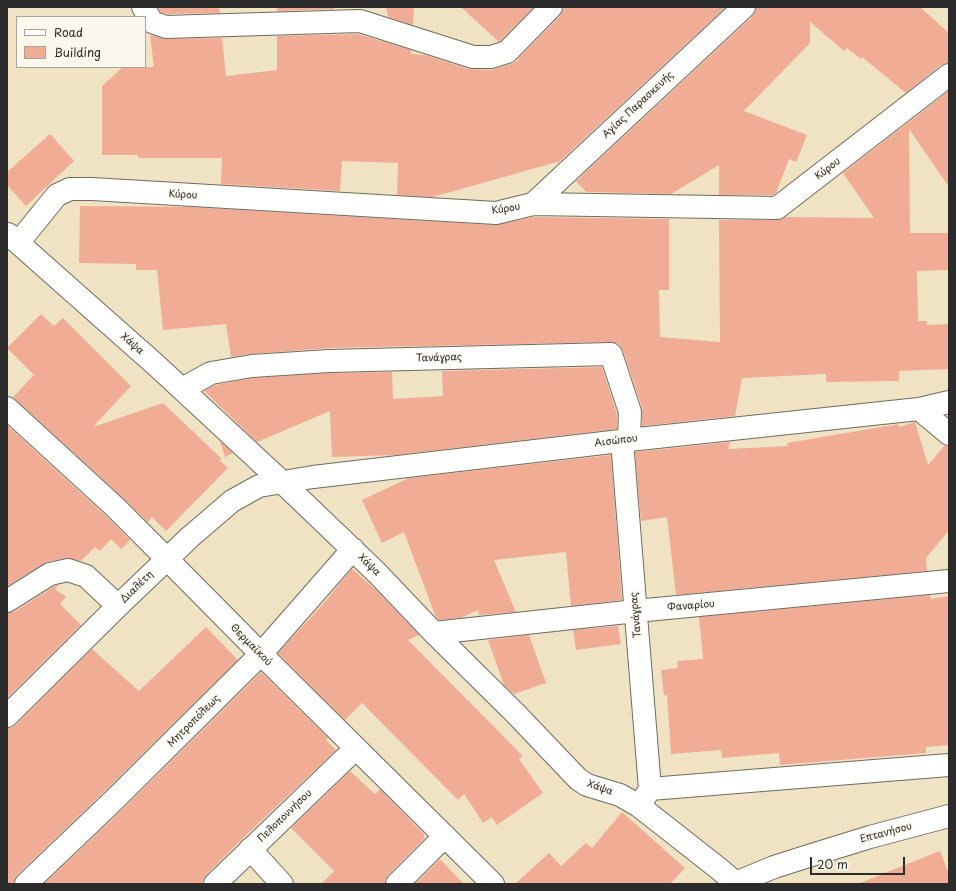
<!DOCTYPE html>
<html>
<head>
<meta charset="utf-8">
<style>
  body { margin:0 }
  #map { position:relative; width:956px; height:891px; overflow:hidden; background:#f0e3c4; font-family:"Playpen Sans",sans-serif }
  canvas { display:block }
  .frame { position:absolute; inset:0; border:8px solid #2b2b2b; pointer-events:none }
  .legend { position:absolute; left:16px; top:16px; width:130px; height:52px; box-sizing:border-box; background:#fbf7ec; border:1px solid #a8a59f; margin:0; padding:5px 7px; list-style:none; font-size:12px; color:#2b2b2b }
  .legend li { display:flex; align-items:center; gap:8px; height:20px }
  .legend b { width:20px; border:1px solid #a8a59f }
  .scale { position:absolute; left:810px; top:857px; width:95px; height:18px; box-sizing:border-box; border:2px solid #2b2b2b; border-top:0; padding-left:5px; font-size:12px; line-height:14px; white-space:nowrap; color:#2b2b2b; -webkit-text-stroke:3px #fbf7ec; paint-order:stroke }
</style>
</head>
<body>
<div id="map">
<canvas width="956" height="891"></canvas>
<div class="frame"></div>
<ul class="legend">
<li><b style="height:5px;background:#fff"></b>Road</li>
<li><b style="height:11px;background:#f1ac96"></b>Building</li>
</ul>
<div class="scale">20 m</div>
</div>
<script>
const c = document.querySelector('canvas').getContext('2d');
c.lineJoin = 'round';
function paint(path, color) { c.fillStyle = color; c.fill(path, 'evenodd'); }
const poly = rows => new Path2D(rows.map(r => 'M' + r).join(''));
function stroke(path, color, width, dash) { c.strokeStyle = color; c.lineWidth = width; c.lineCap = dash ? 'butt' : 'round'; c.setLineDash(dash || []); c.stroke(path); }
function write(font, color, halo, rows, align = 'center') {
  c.font = font + ' "Playpen Sans",sans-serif'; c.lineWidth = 3; c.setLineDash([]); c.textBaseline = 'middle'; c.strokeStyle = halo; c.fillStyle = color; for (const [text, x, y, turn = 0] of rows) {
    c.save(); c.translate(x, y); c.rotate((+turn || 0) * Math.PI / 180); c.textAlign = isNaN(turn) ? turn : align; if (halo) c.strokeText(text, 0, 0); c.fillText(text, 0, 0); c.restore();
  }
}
paint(poly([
  [158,7,219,7,220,13,168,14,160,12],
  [277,7,335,7,334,9,277,11],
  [386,7,414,7,413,25,388,17],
  [461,7,534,7,499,42],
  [563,7,726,7,558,163,557,162,433,197,397,195,398,163,342,161,340,191,221,184,222,158,138,158,138,155,102,155,102,86,123,67,154,67,150,35,166,39,222,38,226,76,277,70,277,36,358,34,411,50,411,54,425,55,469,69,491,70,511,64,519,60,518,59,560,16,563,10],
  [756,7,920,7,949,33,949,63,941,65,906,93,862,57,861,59,847,48,844,51,810,22,810,43,744,111,807,135,796,162,789,159,776,193,773,195,719,195,719,165,671,194,586,192,576,181,753,16,756,11],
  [949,91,949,187,909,129,910,233,949,233,949,270,917,271,918,321,927,321,927,325,949,324,949,369,899,371,899,381,826,382,826,374,742,378,735,416,642,426,642,408,623,350,619,344,611,342,329,348,251,354,231,357,226,324,163,330,157,270,136,270,136,264,79,263,80,206,191,207,495,225,534,217,669,219,669,290,659,290,660,337,720,342,719,220,777,220,786,217,874,218,843,173],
  [50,134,74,161,26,206,7,185,7,172],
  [41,314,54,326,63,318,131,386,93,427,163,403,222,459,219,460,228,468,166,531,152,517,148,522,123,498,13,397,34,375,7,348],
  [602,367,617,414,617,429,396,455,332,457,330,411,257,442,204,391,215,385,253,378,330,373,392,372,393,399,443,396,442,371],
  [915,422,928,465,945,445,949,446,949,530,926,558,927,571,676,595,667,517,641,521,635,452,730,442,728,449,788,446,787,443,899,424,899,427],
  [7,425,106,516,130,540,121,549,111,539,100,551,95,547,81,561,66,558,47,562,7,586],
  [220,441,233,453,225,457],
  [611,455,622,600,571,606,566,552,494,560,516,612,479,615,478,610,461,618,439,620,435,615,404,532,382,543,362,500,409,478],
  [352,569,375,589,419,635,408,640,523,756,519,759,543,793,497,825,492,817,483,823,464,794,458,800,362,703,345,720,278,653,323,604],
  [59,585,55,589,66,597,60,604,81,625,7,698,7,613,14,612,55,586],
  [930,595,931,599,949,596,949,745,926,747,926,753,780,765,779,753,722,758,721,750,671,754,667,695,664,696,661,670,678,668,677,661,703,659,699,617],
  [618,626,621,644,576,650,573,630],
  [206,627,238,660,106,790,17,875,14,880,14,884,7,884,7,728,11,728,16,725,92,649,139,691],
  [529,635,546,683,514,694,504,685,488,640],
  [261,672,328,738,326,740,336,750,241,840,206,875,201,884,44,884,124,808],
  [350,771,375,794,380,789,425,835,423,837,425,838,388,875,385,880,385,884,321,884,334,871,291,828],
  [622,812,685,868,670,884,515,884,549,853,561,866,586,843,592,848],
  [940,851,949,874,949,884,861,884,860,883],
  [440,859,464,884,415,884]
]), '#f1ac96');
const minor = poly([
  [143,7,152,22,166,27,360,21,473,57,491,57,507,52,551,7],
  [533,204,744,7],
  [8,234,157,366,282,482,377,573,434,633,516,714,578,779,587,785,620,795,639,806,718,868,737,884],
  [18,243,57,195,70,189,92,189,496,213,533,204,777,208,949,75],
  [182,389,211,373,252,366,329,361,611,354,630,412,629,440],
  [7,408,115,507,167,559,261,654,493,884],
  [919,409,949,434],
  [622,441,650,789],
  [7,601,50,574,68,570,86,576,118,606],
  [434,633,636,611,949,581],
  [7,716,118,606,190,537,232,501,259,486,313,477,629,440,919,409,949,402],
  [642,802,650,789,949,765],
  [250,849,282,884],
  [26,884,115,799,261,654,353,549],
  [215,884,356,748],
  [397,884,445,836],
  [733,884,774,867,815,854,870,837,949,816]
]);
stroke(minor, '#706b61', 24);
stroke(minor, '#fff', 22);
write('10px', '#2b2b2b', '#fbf7ec', [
  ["Αγίας Παρασκευής",638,105,-43],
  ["Κύρου",828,169,-38],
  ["Κύρου",183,195,3],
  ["Κύρου",506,209,-9],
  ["Χάψα",132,344,41],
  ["Τανάγρας",439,358,-2],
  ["Αισώπου",616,441,-7],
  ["Χάψα",369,565,44],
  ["Διαλέτη",137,587,-44],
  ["Φαναρίου",691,606,-5],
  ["Τανάγρας",636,615,-95],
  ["Θερμαϊκού",251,645,45],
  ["Μητροπόλεως",194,721,-45],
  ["Χάψα",600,788,19],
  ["Πελοποννήσου",285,816,-44],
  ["Επτανήσου",886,833,-15]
]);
</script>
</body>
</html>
